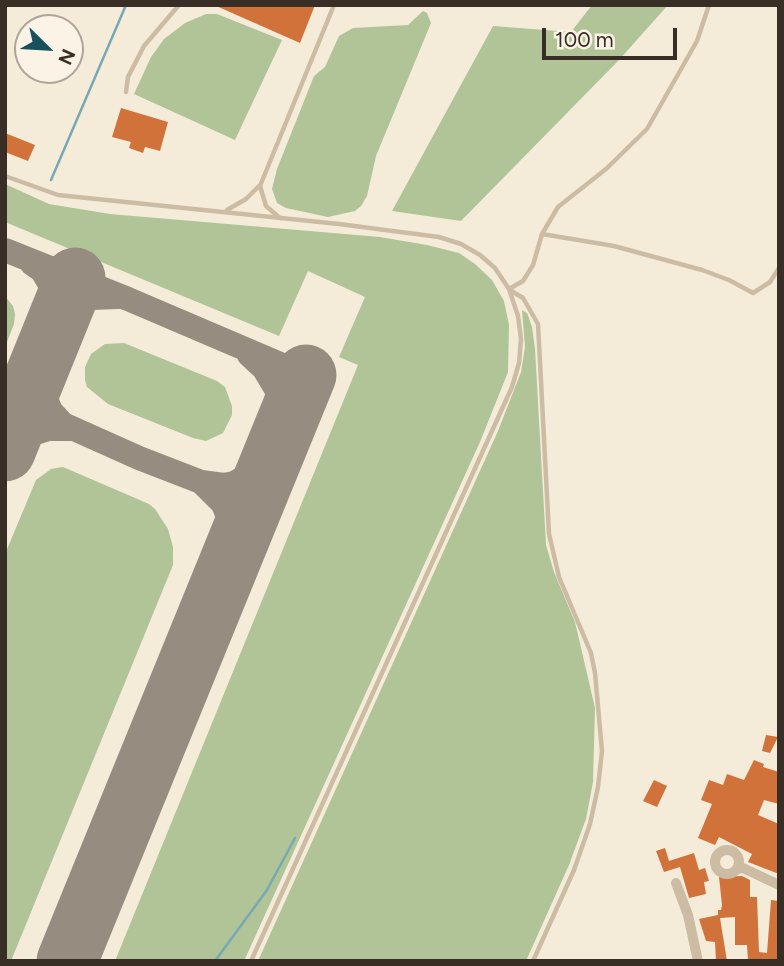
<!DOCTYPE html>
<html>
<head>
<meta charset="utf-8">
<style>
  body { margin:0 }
  #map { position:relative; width:784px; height:966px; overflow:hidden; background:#f4ebd9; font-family:Figtree,sans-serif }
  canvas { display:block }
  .frame { position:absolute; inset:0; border:7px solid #382e26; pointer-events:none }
  .north { position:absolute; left:14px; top:14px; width:70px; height:70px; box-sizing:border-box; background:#fbf4e6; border:2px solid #ada599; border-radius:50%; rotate:114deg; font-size:19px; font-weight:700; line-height:28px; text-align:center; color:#382e26 }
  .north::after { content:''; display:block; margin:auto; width:24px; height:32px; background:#18505d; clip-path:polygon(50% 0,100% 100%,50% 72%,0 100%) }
  .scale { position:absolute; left:542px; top:28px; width:135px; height:32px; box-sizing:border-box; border:4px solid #382e26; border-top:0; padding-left:9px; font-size:21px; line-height:24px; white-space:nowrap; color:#382e26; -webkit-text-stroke:5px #fbf4e6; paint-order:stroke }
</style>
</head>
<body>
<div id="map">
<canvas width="784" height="966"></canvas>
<div class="frame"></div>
<div class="north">N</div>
<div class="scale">100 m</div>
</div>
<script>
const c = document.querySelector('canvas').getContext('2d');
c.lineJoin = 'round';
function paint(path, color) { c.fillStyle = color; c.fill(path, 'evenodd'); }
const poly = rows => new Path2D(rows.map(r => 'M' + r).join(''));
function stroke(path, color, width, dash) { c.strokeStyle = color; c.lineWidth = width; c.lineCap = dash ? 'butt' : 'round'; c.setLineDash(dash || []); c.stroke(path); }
paint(poly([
  [592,5,668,5,619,60,461,221,392,211,493,26,571,32],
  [423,11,427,13,431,23,376,156,367,196,361,206,355,211,328,217,286,208,277,203,272,189,277,169,314,76,325,67,339,36,353,28,408,25],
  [206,14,217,14,282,40,235,140,134,94,151,57,164,39,185,23],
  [5,184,49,204,110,214,380,237,427,245,459,253,475,264,492,280,504,301,509,325,508,372,480,442,244,961,115,961,358,365,339,357,365,297,308,271,279,336,5,222],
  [5,296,13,306,15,314,14,324,5,347],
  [522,310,527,313,532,327,535,349,546,545,554,572,575,622,595,708,593,782,586,819,569,865,526,961,258,961,498,431,521,372,525,347],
  [124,343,217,381,225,387,232,406,232,415,223,433,206,441,193,438,108,404,87,387,85,380,85,367,91,354,105,344],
  [63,467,149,504,155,509,168,529,173,547,173,565,11,961,5,961,5,554,36,480,51,469]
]), '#b0c498');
stroke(poly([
  [51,180,126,5],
  [215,961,267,890,295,838]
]), '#76a9b4', 2.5);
stroke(poly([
  [5,250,128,299,306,375],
  [32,264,42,271,52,288,55,312,53,335],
  [53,334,62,319,76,306,92,298,117,297],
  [249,355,264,369,276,389,280,397,286,424],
  [43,361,40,375,43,392,51,411,63,424,139,458,201,482],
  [5,456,15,444,29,435,48,429,71,429],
  [238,542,223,504,201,482,224,485,234,483,270,462]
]), '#968c80', 24);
stroke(poly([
  [5,451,75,278],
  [67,961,306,375]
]), '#968c80', 61);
paint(poly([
  [214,5,315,5,300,43],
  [121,108,168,122,160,151,145,147,143,153,129,148,131,142,112,137],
  [5,133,35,145,28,161,5,152],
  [766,735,778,737,770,753,762,751],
  [754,760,764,764,763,767,779,772,779,804,764,800,758,815,779,824,779,874,748,862,752,854,719,837,715,845,698,838,712,804,701,800,709,780,723,785,727,774,744,780],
  [654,780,667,786,657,807,643,801],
  [665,848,669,861,694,853,699,870,705,868,709,881,704,882,706,894,689,898,680,867,664,872,656,851],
  [742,876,750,880,750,897,757,897,759,952,767,953,771,900,779,901,779,961,748,961,747,945,735,945,735,917,720,918,727,961,716,961,715,942,706,941,699,919,718,915,718,910,721,910,722,905,719,877]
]), '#d1723a');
stroke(poly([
  [126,92,128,77,144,46,179,5],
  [5,176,58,195,339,224,439,237,461,244,480,255,495,268,509,289,518,316,521,339,519,363,512,387,251,961],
  [227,210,246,199,259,186],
  [280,218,266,206,260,186,334,5],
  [542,234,614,246,702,270,729,280,753,293,770,282,779,268],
  [509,289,523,281,533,265,542,234,558,207,606,169,647,129,697,41,709,5],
  [510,290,523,298,538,324,549,534,559,577,591,653,595,673,602,751,598,787,590,824,574,870,533,961]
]), '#cdbca4', 4.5);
stroke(poly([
  '715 862a12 12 0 1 1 24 0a12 12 0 1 1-24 0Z',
  [737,869,743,868,779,885],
  [676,883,688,915,698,961]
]), '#cdbca4', 10);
</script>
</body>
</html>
